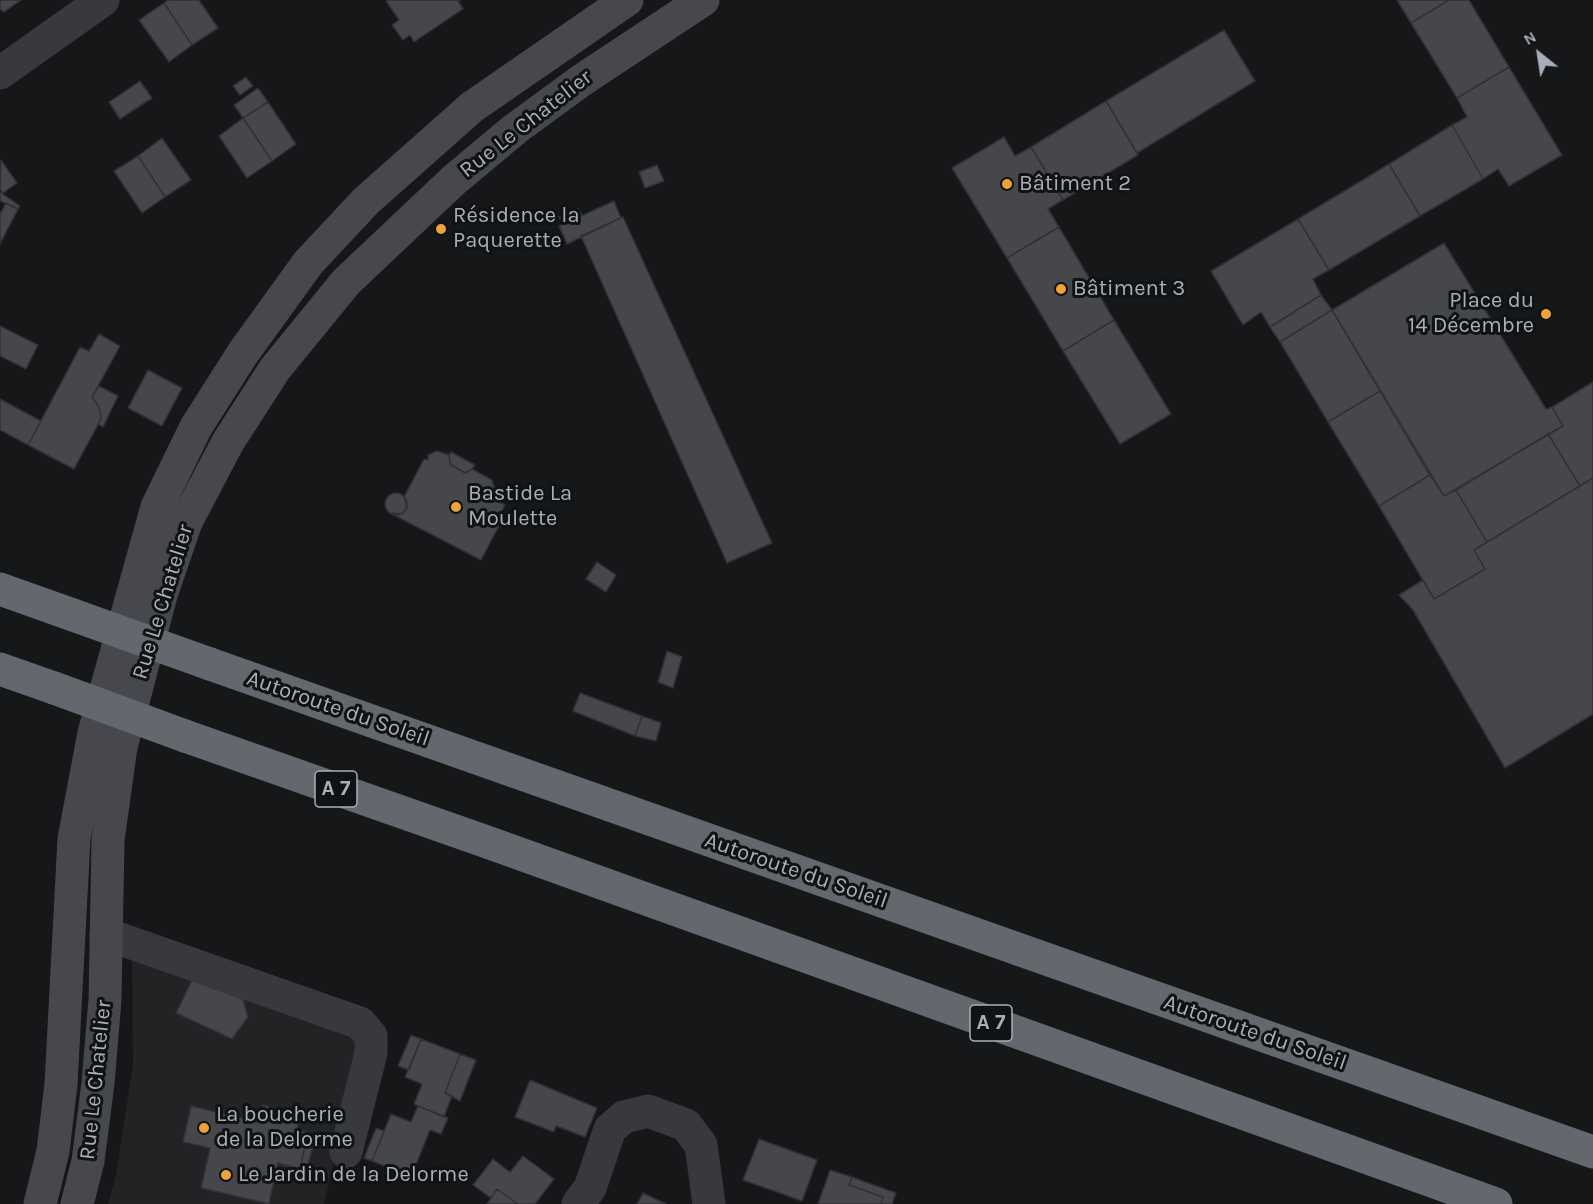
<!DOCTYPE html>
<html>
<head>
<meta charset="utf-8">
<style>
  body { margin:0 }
  #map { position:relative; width:1593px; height:1204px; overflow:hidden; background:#161718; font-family:Karla,sans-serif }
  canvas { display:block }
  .north { position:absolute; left:1509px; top:24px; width:60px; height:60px; -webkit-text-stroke:4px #111213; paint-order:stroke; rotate:330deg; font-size:16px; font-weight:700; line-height:24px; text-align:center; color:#a9afb8 }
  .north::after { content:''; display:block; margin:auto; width:21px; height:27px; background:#a9afb8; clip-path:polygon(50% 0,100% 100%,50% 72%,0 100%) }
</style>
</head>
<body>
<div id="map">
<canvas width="1593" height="1204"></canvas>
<div class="north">N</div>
</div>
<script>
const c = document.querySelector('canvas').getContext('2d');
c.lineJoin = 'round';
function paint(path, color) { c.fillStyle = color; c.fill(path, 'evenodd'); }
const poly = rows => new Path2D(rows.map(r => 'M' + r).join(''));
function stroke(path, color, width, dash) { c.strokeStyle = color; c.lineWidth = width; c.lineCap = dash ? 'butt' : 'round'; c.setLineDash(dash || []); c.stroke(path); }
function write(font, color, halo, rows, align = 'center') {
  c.font = font + ' Karla,sans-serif'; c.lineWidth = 6; c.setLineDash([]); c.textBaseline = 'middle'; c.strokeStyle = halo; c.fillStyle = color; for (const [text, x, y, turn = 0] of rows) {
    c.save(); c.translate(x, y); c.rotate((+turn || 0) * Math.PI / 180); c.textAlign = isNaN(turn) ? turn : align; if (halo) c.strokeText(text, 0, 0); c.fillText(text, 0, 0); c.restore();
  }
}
paint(poly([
  [132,960,361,1040,324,1204,108,1204,116,1175,133,1064]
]), '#222325');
const building = poly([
  [0,0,21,0,4,12,0,9,0,0],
  [168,0,199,0,218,28,192,45,164,3,168,0],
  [388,0,460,0,458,1,463,9,414,42,410,35,403,40,392,25,399,20,386,1,388,0],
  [1397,0,1449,0,1411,23,1397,0],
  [1449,0,1469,0,1509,67,1457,98,1411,23,1449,0],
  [164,3,192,45,169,62,139,20,164,3],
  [1224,30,1255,81,1137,153,1106,101,1224,30],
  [1509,67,1562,155,1509,186,1498,169,1483,179,1452,125,1467,117,1457,98,1509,67],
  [246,77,253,86,240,95,233,86,246,77],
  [140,81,152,98,120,119,109,102,140,81],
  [258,88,268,102,243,118,234,105,258,88],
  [1106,101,1138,155,1063,200,1031,147,1106,101],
  [268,102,296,144,272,161,243,118,268,102],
  [243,118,272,161,247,178,219,136,243,118],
  [1452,125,1483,179,1420,216,1389,164,1452,125],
  [1004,137,1015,156,1031,147,1063,200,1048,209,1059,227,1007,258,952,168,1004,137],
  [162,138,191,180,165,197,138,156,162,138],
  [138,156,165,197,142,213,114,171,138,156],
  [1,160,17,183,3,193,0,189,1,160],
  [1389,164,1420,216,1329,270,1298,219,1389,164],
  [657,165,664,181,645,188,639,172,657,165],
  [0,192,20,206,18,209,0,201,0,192],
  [614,201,621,218,567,244,559,226,614,201],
  [6,203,18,209,0,244,0,214,6,203],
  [578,209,582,215,563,224,559,217,578,209],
  [623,217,772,543,727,563,581,236,623,217],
  [1298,219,1329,270,1313,279,1321,295,1270,327,1261,312,1243,325,1211,271,1298,219],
  [1059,227,1114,320,1063,351,1007,258,1059,227],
  [1444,243,1546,409,1552,407,1563,426,1444,496,1332,310,1444,243],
  [1321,295,1332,310,1280,342,1270,327,1321,295],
  [1332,310,1380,391,1328,422,1280,342,1332,310],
  [1114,320,1171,414,1120,444,1063,351,1114,320],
  [0,326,38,345,26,369,0,356,0,326],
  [99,334,120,346,92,397,99,407,101,419,74,469,28,445,80,347,89,351,99,334],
  [148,370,182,388,162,426,128,408,148,370],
  [1593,382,1593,478,1580,486,1548,434,1563,426,1552,407,1593,382],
  [99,386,118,396,103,427,98,424,101,419,99,407,92,397,99,386],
  [1380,391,1430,475,1379,506,1328,422,1380,391],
  [0,399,41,421,28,445,0,430,0,399],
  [1548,434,1580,486,1487,542,1456,490,1548,434],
  [437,451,449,455,450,464,465,473,472,469,492,480,494,487,499,489,500,497,498,501,505,505,498,518,502,520,481,560,390,513,402,514,407,508,404,497,424,459,428,460,428,455,437,451],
  [451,452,475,465,472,469,465,473,450,464,449,455,451,452],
  [1430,475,1444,496,1456,490,1487,542,1474,550,1485,569,1434,599,1379,506,1430,475],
  [1593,478,1593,714,1505,768,1413,610,1399,595,1423,580,1434,599,1485,569,1474,550,1593,478],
  '385 504a11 11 0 1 1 22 0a11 11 0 1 1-22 0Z',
  [597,562,616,575,606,592,586,579,597,562],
  [667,651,682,657,673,688,658,682,667,651],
  [580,693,642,716,635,736,573,711,580,693],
  [642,716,661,723,656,741,635,736,642,716],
  [192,980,243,999,248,1017,232,1039,176,1013,192,980],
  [411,1035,421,1039,409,1070,398,1066,411,1035],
  [421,1039,460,1054,445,1093,452,1096,444,1117,414,1104,422,1084,405,1077,421,1039],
  [460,1054,476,1060,460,1101,445,1093,460,1054],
  [530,1080,597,1108,585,1137,556,1126,554,1132,515,1117,530,1080],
  [263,1105,300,1114,297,1130,308,1132,300,1169,278,1163,269,1204,201,1188,210,1148,183,1142,191,1106,259,1122,263,1105],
  [418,1106,448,1118,441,1134,430,1130,411,1177,372,1161,391,1114,411,1122,418,1106],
  [376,1128,384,1131,372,1161,364,1158,376,1128],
  [307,1137,315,1139,306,1172,278,1164,300,1169,307,1137],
  [759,1139,817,1160,802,1201,743,1180,759,1139],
  [523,1156,554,1179,535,1204,518,1204,497,1189,491,1198,473,1185,493,1159,510,1172,523,1156],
  [830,1170,852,1177,849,1185,883,1197,881,1204,818,1204,830,1170],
  [852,1177,896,1193,892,1204,881,1204,883,1197,849,1185,852,1177],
  [497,1189,518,1204,487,1204,497,1189],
  [643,1193,666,1204,637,1204,643,1193]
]);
paint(building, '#45474b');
stroke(building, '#313134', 1.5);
stroke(poly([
  [0,73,103,0],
  [106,934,360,1023,371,1036,371,1053,346,1152],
  [578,1204,590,1188,610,1129,624,1117,648,1111,686,1125,701,1145,709,1204]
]), '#38393d', 33);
stroke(poly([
  [40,1204,53,1151,61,1084,74,839,94,733,157,507,196,427,243,353,308,263,366,201,472,107,627,0],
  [77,1204,88,1161,98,1083,105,1000,108,840,121,747,161,595,186,522,228,442,275,369,346,282,454,180,515,129,582,80,703,0]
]), '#46484d', 33);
stroke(poly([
  [0,589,73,615],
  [210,664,1593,1152],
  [0,669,54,688],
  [185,736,487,842,1496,1204]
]), '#64676e', 33);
stroke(poly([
  [73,615,210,664],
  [54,688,185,736]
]), '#64676e', 33);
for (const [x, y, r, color] of [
  [1007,184,6,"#eea239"],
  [441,229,6,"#eea239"],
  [1061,289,6,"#eea239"],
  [1546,314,6,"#eea239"],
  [456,507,6,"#eea239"],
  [204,1128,6,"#eea239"],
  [226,1175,6,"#eea239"]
]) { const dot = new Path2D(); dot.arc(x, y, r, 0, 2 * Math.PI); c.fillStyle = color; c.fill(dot); stroke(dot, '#111213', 2); }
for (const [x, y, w] of [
  [336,789,42],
  [991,1023,42]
]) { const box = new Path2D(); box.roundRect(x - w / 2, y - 18, w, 36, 4.5); c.fillStyle = '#111213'; c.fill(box); stroke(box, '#a9afb8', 1.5); }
write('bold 21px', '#a9afb8', null, [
  ["A 7",336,789],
  ["A 7",991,1023]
]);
write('22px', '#a9afb8', '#111213', [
  ["Rue Le Chatelier",526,124,-38],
  ["Rue Le Chatelier",163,602,-73],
  ["Autoroute du Soleil",338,709,19],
  ["Autoroute du Soleil",796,871,19],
  ["Autoroute du Soleil",1255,1033,19],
  ["Rue Le Chatelier",96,1080,-84]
]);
write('22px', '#a9afb8', '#111213', [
  ["Bâtiment 2",1019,184],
  ["Résidence la",453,216],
  ["Paquerette",453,241],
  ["Bâtiment 3",1073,289],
  ["Place du",1534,301,"right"],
  ["14 Décembre",1534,326,"right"],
  ["Bastide La",468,494],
  ["Moulette",468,519],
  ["La boucherie",216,1115],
  ["de la Delorme",216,1140],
  ["Le Jardin de la Delorme",238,1175]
], 'left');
</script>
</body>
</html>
